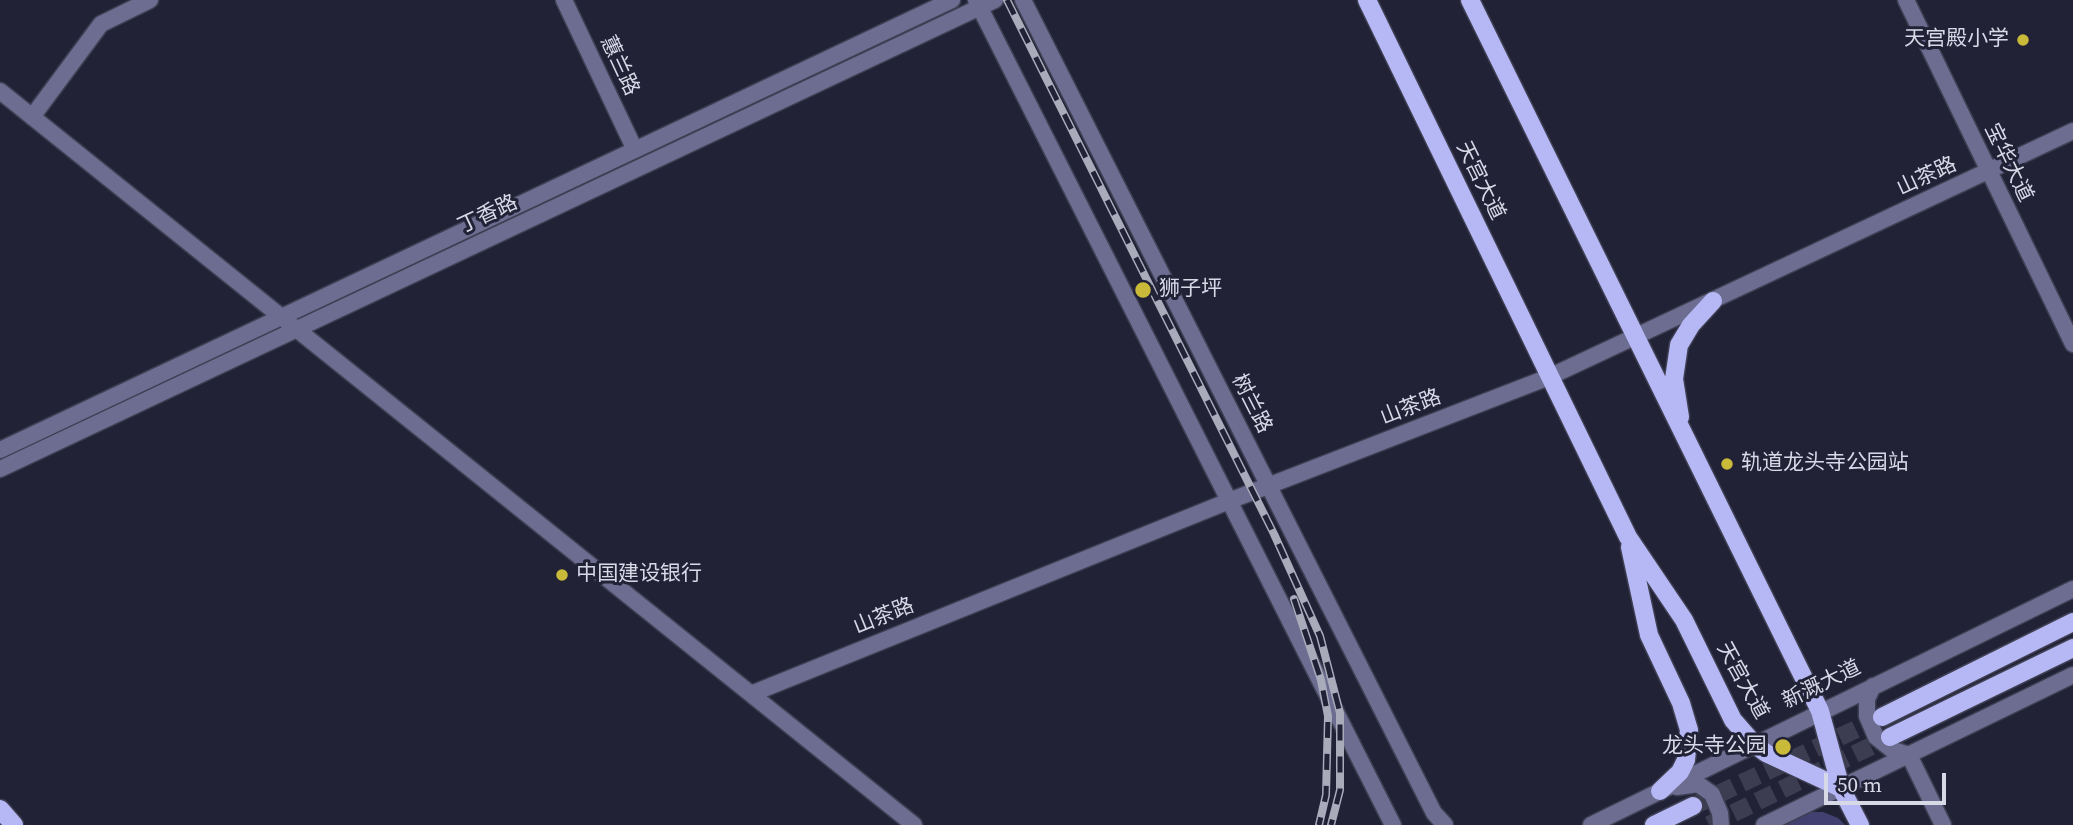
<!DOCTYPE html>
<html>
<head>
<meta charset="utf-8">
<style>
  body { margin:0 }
  #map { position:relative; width:2073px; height:825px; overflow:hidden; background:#222237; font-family:"Source Serif 4",serif }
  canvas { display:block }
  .scale { position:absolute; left:1824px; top:773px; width:122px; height:32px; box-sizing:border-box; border:4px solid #d8d9e7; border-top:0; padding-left:9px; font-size:21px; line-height:24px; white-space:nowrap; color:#d8d9e7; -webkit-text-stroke:5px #222237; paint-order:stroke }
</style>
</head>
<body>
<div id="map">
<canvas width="2073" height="825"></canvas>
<div class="scale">50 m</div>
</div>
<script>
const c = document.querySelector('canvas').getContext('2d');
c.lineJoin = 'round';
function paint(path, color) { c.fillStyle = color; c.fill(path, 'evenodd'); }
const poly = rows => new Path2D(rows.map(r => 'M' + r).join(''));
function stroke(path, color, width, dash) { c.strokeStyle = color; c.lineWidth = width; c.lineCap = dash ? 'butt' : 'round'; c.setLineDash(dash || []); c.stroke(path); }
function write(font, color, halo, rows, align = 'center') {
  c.font = font + ' "Source Serif 4","Noto Sans SC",serif'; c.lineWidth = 6; c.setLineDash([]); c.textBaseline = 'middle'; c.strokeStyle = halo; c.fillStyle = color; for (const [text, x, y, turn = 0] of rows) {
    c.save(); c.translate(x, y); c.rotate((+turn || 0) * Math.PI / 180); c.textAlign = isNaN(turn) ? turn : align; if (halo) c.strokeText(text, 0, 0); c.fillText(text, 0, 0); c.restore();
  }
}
paint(poly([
  [1808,812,1823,812,1838,818,1845,825,1784,825]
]), '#414070');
stroke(poly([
  [1693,806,1882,717],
  [1709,825,1890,737]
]), '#3d3d51', 18, [18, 9]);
const minor = poly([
  [564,0,635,150],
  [976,0,1393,825],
  [1023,0,1434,813,1445,825],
  [1906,0,2073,344],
  [0,91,914,825],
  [32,117,101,24,150,0],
  [0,450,952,0],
  [0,469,995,0],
  [1873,686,1867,699,1867,716,1876,737,1891,749,1909,755,1943,825],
  [751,694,1229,501,1549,377,2073,131],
  [1677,787,1698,784,1712,794,1720,813,1721,825],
  [1591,825,2073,589],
  [1764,825,2073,675]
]);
const major = poly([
  [1367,0,1628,537,1684,620,1733,720,1754,744,1766,753,1841,788],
  [1470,0,1820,711,1841,788,1860,825],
  [1680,417,1674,379,1679,345,1691,325,1713,301],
  [1630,547,1649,635,1681,703,1689,730,1686,760,1680,772,1660,791],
  [1882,717,2073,622],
  [1890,737,2073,648],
  [0,809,14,825],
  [1654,825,1693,806]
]);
stroke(minor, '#3f3f53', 19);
stroke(major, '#3f3f53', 21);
stroke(minor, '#6c6d91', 16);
stroke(major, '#b5b8f4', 18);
const rail = poly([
  [1007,0,1274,534,1320,636,1340,713,1340,790,1331,825],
  [1294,599,1321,680,1328,716,1326,795,1319,825]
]);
stroke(rail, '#a9aaba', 8);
stroke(rail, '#222237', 5, [16]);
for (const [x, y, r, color] of [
  [2023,40,7,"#c9ba3a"],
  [1143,290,9,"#c9ba3a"],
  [1727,464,7,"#c9ba3a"],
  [562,575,7,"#c9ba3a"],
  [1783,747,9,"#c9ba3a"]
]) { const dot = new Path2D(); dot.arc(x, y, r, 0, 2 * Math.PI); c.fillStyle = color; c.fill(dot); stroke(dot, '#222237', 2.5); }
write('21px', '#d8d9e7', '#222237', [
  ["天宫殿小学",2009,40,"right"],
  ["狮子坪",1159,290],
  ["轨道龙头寺公园站",1741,464],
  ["中国建设银行",576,575],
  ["龙头寺公园",1767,747,"right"]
], 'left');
write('21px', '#d8d9e7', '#222237', [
  ["蕙兰路",619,66,65],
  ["宝华大道",2008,163,64],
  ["山茶路",1927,177,-25],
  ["天宫大道",1480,181,64],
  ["丁香路",488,215,-25],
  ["树兰路",1251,404,63],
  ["山茶路",1411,408,-21],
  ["山茶路",884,617,-22],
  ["天宫大道",1742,681,61],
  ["新溉大道",1822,685,-26]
]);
</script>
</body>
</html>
